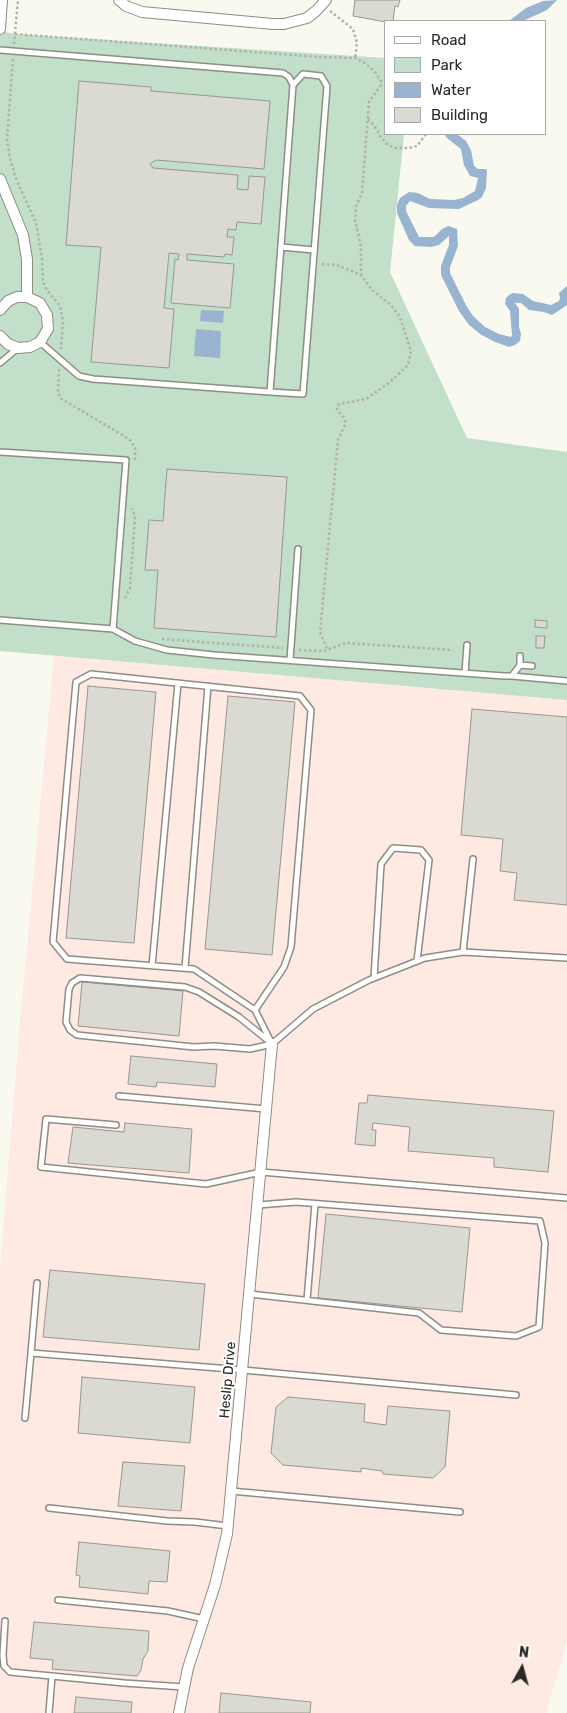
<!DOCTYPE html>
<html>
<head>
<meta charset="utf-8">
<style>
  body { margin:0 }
  #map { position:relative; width:567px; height:1713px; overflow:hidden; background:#faf9f0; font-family:Rubik,sans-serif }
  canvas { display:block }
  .legend { position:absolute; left:384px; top:20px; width:162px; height:115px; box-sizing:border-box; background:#fff; border:1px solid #aaa9a8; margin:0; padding:6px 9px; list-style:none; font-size:15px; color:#2a2926 }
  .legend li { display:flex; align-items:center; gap:10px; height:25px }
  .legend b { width:25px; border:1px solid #aaa9a8 }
  .north { position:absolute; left:497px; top:1643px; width:50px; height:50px; -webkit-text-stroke:4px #fff; paint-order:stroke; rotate:7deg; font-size:14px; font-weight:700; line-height:20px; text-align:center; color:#2a2926 }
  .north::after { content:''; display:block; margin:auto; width:18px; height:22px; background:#2a2926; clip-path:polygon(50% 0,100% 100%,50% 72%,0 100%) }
</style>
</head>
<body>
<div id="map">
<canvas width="567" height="1713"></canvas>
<ul class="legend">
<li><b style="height:6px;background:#fff"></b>Road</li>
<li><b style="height:14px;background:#c1dfc9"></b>Park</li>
<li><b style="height:14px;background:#98b4d0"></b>Water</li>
<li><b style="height:14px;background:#dbdad2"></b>Building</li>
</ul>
<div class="north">N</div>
</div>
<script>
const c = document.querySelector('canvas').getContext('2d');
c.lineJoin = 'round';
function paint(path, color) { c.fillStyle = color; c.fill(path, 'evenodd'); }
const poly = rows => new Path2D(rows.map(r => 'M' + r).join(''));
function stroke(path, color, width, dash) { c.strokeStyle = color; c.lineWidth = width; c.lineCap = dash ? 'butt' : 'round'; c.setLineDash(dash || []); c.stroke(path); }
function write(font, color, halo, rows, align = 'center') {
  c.font = font + ' Rubik,sans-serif'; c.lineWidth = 4.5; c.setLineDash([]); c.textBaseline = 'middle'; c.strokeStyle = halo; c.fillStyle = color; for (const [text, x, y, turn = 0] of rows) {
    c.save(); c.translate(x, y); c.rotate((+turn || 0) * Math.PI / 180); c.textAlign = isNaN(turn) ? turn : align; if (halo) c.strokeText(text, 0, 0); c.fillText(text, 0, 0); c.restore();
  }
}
paint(poly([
  [54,656,567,700,567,1643,546,1713,0,1713,0,1267,20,1022]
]), '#fee9e3');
paint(poly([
  [0,31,15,34,386,58,386,134,404,134,390,272,467,438,567,452,567,700,0,651]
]), '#c1dfc9');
paint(poly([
  [557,0,547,10,523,21,509,21,526,8,543,1],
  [444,134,457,134,466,141,471,150,474,166,478,169,486,169,487,171,486,188,482,197,478,200,459,209,429,208,410,201,406,206,406,211,419,237,434,237,442,229,448,226,457,229,458,246,450,267,450,273,467,307,473,316,485,327,499,334,511,337,512,335,510,311,505,304,506,298,509,295,513,293,523,294,533,301,551,305,559,301,560,298,559,293,567,286,567,305,552,315,544,312,529,310,521,303,515,303,519,309,519,327,521,334,520,341,515,345,509,347,495,342,480,334,469,325,459,311,441,275,441,266,449,245,449,236,439,245,431,247,415,246,409,240,397,213,397,205,400,198,409,192,418,193,430,199,454,200,463,198,475,191,478,178,470,176,464,165,461,149,448,139],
  [201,310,224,311,223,323,200,321],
  [196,329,221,331,220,358,194,356]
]), '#98b4d0');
const building = poly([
  [355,0,400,0,398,7,395,6,393,21,386,22,353,16,355,0],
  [79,81,151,87,151,91,270,101,264,169,156,160,150,164,153,168,238,175,237,189,248,190,249,176,265,177,261,224,237,222,236,230,228,229,227,237,234,237,232,255,225,254,224,257,187,254,187,260,234,264,230,308,171,303,175,259,178,260,179,254,169,253,164,308,174,309,169,368,91,362,101,247,66,245,79,81],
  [167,469,287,477,276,637,154,628,158,570,145,570,149,520,163,521,167,469],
  [535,620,547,621,547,628,535,627,535,620],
  [536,636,545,636,544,648,536,648,536,636],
  [88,686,156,692,134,943,66,938,88,686],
  [228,696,295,702,272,955,205,949,228,696],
  [472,709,567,717,567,905,514,900,517,873,500,871,503,839,461,835,472,709],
  [82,982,183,991,179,1036,78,1026,82,982],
  [131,1056,217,1064,215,1087,157,1082,156,1087,128,1084,131,1056],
  [368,1095,554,1111,548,1172,494,1167,494,1158,408,1151,410,1127,373,1123,372,1130,376,1130,375,1146,355,1144,359,1103,367,1103,368,1095],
  [125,1123,192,1129,189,1173,68,1163,73,1127,124,1132,125,1123],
  [326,1214,470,1228,462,1312,318,1298,326,1214],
  [50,1270,205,1284,199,1350,43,1337,50,1270],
  [82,1377,195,1387,190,1443,78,1433,82,1377],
  [288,1397,365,1404,364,1422,386,1425,388,1406,450,1411,445,1467,433,1478,383,1474,382,1471,361,1468,361,1472,283,1465,271,1453,276,1407,288,1397],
  [123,1462,185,1466,181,1511,118,1506,123,1462],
  [79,1542,170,1551,167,1582,149,1581,148,1594,79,1587,80,1576,76,1575,79,1542],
  [34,1622,149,1631,148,1651,143,1659,141,1670,137,1676,52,1669,53,1660,30,1658,34,1622],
  [221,1693,311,1702,310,1713,219,1713,221,1693],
  [76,1697,132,1702,131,1713,74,1713,76,1697]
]);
paint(building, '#dbdad2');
stroke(building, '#98978f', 1);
const service = poly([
  [0,50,283,73,289,77,293,85,270,392,303,394,327,86,321,76,303,74,293,85],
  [281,247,314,250],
  [40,342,79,376,93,379,270,392],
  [0,363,18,348],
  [0,452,126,460,113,629],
  [0,620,113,629,135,641,167,650,214,655,504,676,512,676,520,665,520,656],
  [290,660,298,549],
  [520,665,532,666],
  [465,673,467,645],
  [512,676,567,681],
  [463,952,473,859],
  [152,966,178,683],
  [185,968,208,686],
  [374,978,381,864,393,848,421,850,429,860,417,961],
  [255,1010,194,969,67,959,53,942,76,682,91,674,300,696,311,710,291,947,284,967,255,1010,272,1044],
  [270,1042,239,1017,199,992,185,987,80,978,72,983,69,989,66,1022,70,1030,77,1035,194,1047,214,1046,250,1049,272,1044,313,1009,369,980,425,958,463,952,567,958],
  [119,1096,266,1109],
  [116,1125,46,1119,41,1167,206,1184,261,1172,567,1198],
  [37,1283,31,1353,243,1370,516,1395],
  [250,1294,419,1313,441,1330,516,1336,539,1327,545,1243,540,1221,296,1202,258,1205],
  [307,1300,315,1204],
  [25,1418,31,1353],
  [231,1491,460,1512],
  [49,1508,167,1521,195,1522,228,1526],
  [58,1600,168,1611,204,1619],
  [5,1621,3,1655,4,1666,10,1672,124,1683,184,1687],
  [49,1713,52,1676]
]);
const minor = poly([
  [119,0,126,6,142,12,273,24,284,24,307,18,316,11,326,0],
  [0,29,2,0],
  [0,179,23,235,27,259,27,297],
  [0,310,8,301,17,297,27,297,40,303,47,315,48,329,40,342,30,347,18,348,8,344,0,336],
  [179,1713,188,1668,215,1585,227,1534,272,1044]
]);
stroke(service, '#8e8d85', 8);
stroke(minor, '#8e8d85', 12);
stroke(poly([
  [330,11,353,29,357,43,355,58],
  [15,34,320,57,355,58,365,63,375,72,381,81,381,85,369,102,362,193,356,206,355,221,361,246,361,275],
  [14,44,18,0],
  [13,59,7,140,10,158,16,179,36,223,42,258,43,282,47,290,60,306,62,315,63,322,61,349],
  [368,119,375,127,381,137,387,144,395,148,409,148,417,146,426,134],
  [322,264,337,265,361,275,372,290,390,304,400,317,411,351,408,365,389,383,366,399,339,404,337,407,337,410,344,418,346,423,338,440,320,632,327,649],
  [59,369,58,392,60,398,124,436,131,441,135,448,135,460],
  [125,598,130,588,135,517,132,508],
  [162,639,283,648],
  [299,650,324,651,346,643,453,650]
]), '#b2b1aa', 2.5, [2.5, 2.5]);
stroke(service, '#fff', 5);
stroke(minor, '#fff', 10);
write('14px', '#2a2926', '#fff', [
  ["Heslip Drive",228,1380,-85]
]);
</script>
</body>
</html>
